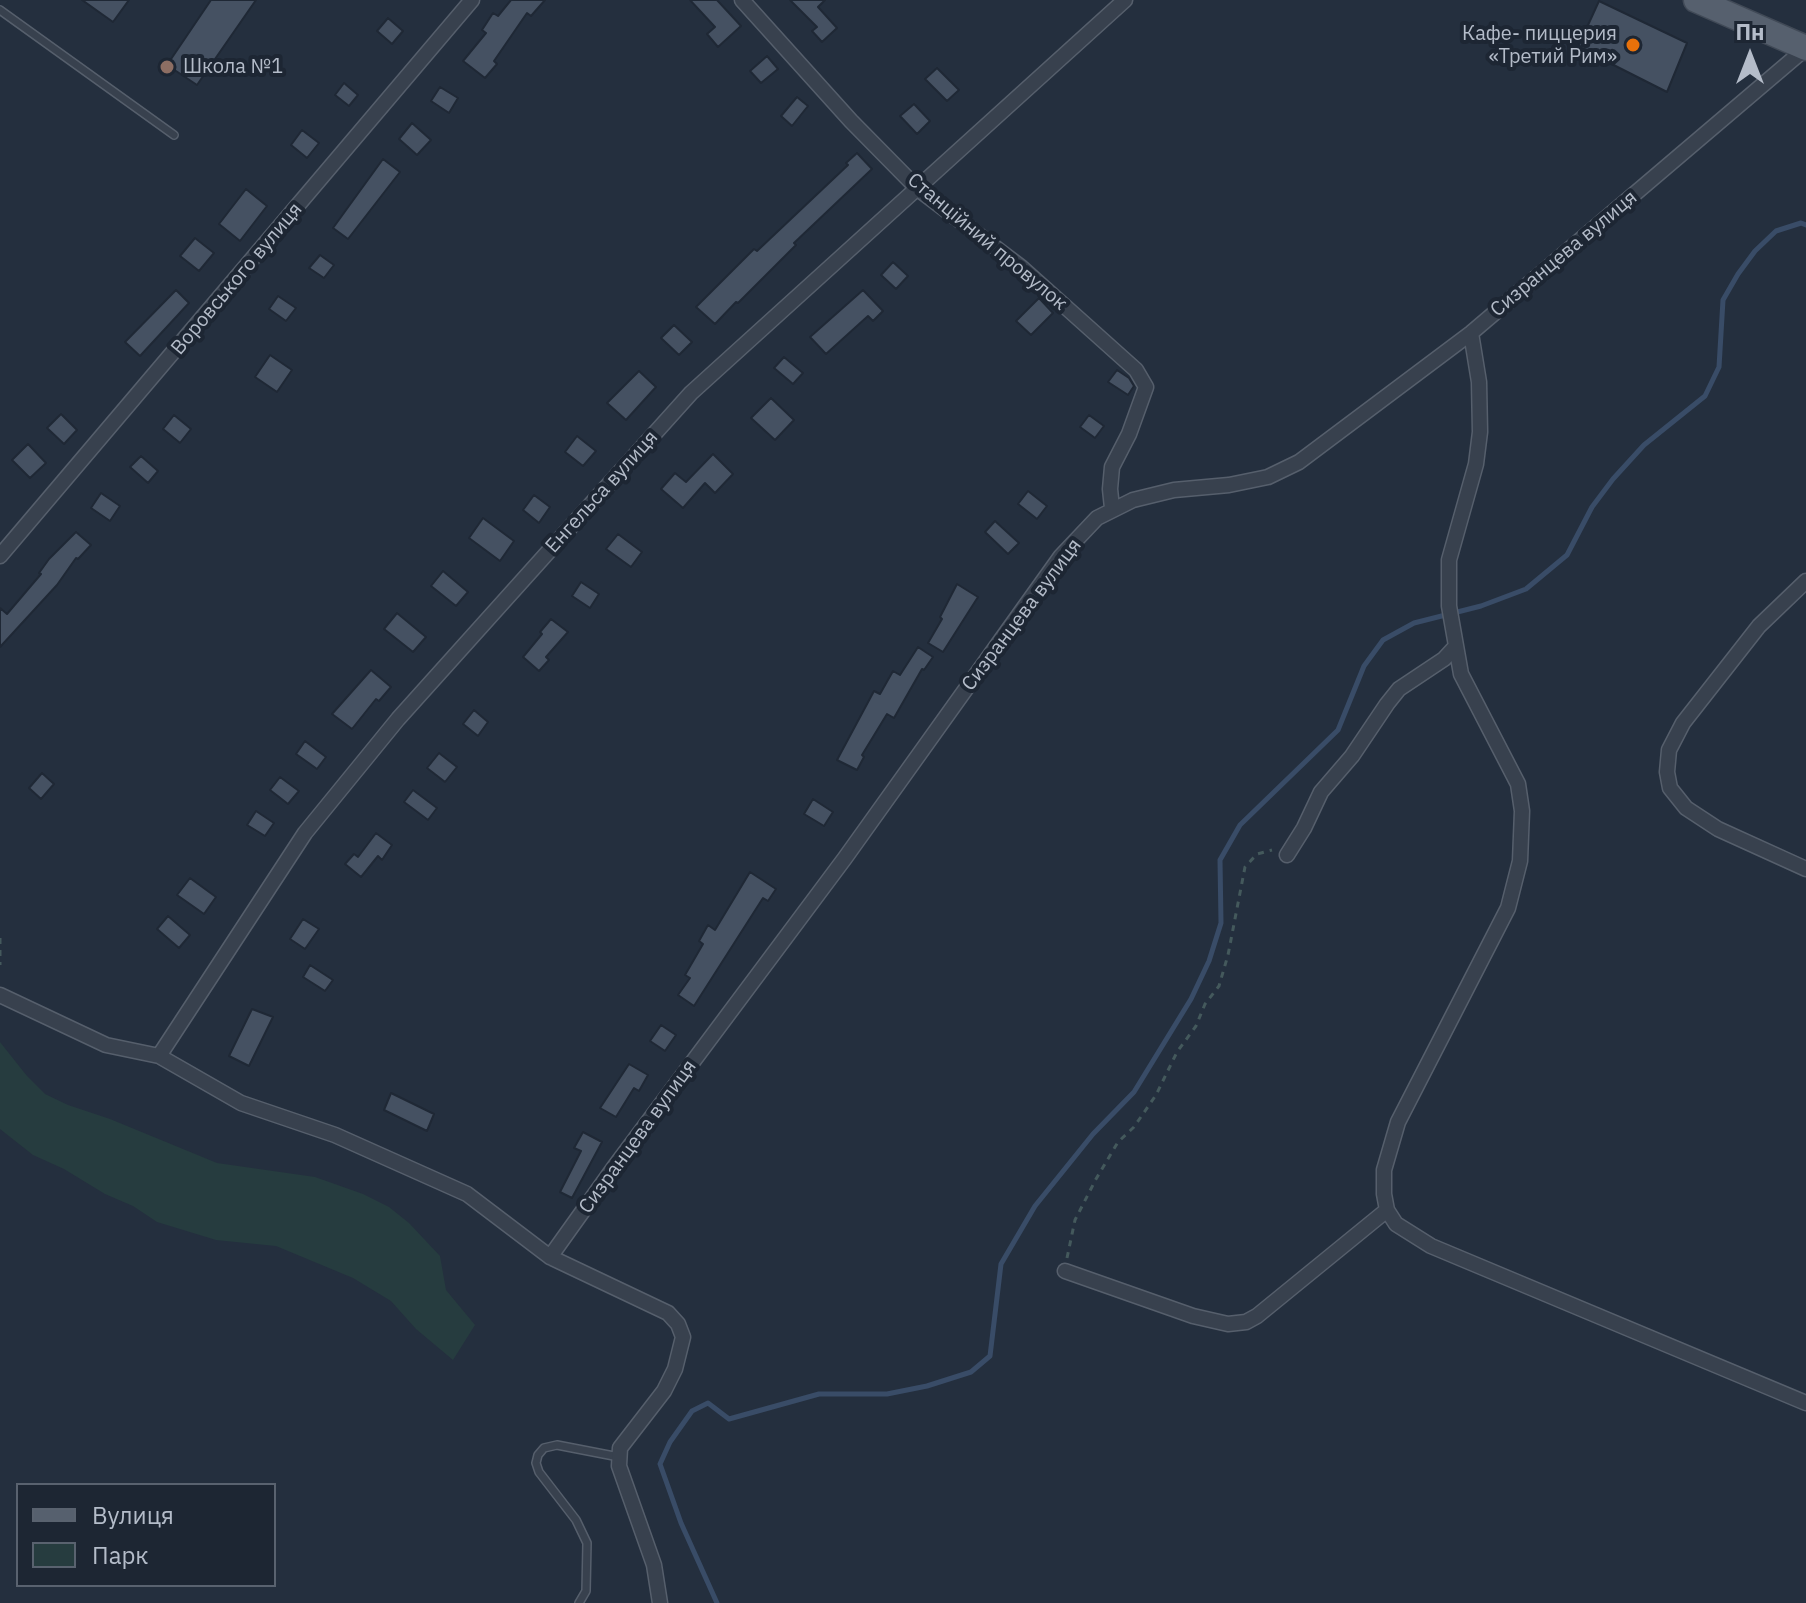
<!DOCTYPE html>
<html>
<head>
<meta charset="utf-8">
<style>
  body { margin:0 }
  #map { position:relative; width:1806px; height:1603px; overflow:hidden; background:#242f3e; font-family:"IBM Plex Sans",sans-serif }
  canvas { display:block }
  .legend { position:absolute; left:16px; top:1483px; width:260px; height:104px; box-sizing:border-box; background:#1d2633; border:2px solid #59626f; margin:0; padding:10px 14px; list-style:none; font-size:24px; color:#b4bcc9 }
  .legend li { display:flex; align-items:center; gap:16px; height:40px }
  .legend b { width:40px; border:2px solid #59626f }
  .north { position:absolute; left:1710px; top:16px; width:80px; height:80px; -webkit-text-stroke:6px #1d2633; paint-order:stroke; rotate:0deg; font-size:22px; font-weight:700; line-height:32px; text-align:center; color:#b4bcc9 }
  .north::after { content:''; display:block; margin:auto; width:28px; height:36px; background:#b4bcc9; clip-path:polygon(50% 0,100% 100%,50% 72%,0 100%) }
</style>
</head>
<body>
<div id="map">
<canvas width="1806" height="1603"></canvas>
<ul class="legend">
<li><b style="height:10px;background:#56606e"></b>Вулиця</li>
<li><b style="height:22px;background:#263c3f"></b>Парк</li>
</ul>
<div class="north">Пн</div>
</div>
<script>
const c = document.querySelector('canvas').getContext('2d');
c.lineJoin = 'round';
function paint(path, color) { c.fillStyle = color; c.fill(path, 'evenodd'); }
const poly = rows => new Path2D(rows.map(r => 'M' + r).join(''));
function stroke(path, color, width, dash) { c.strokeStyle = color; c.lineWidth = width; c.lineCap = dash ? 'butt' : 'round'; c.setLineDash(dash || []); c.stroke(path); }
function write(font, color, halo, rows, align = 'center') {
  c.font = font + ' "IBM Plex Sans",sans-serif'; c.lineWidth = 8; c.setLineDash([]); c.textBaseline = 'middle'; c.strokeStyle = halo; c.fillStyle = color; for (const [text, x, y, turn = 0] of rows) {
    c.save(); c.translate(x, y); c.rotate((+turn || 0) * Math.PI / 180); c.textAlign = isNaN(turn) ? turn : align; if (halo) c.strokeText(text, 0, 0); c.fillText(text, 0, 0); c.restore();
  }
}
paint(poly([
  [0,1042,27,1076,45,1094,68,1105,110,1119,217,1163,315,1177,363,1194,389,1207,409,1223,440,1256,446,1290,475,1325,453,1360,416,1329,391,1301,353,1278,276,1246,216,1240,157,1222,133,1206,105,1194,64,1169,33,1155,0,1129]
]), '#263c3f');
stroke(poly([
  [717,1603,681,1523,660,1464,670,1442,692,1411,708,1403,729,1419,819,1394,887,1394,927,1386,971,1372,990,1356,1001,1264,1035,1206,1093,1134,1134,1092,1191,999,1209,961,1221,923,1220,860,1240,825,1338,730,1364,666,1383,640,1414,623,1481,606,1526,589,1567,555,1592,507,1613,479,1644,445,1705,396,1719,367,1723,300,1738,274,1755,251,1776,231,1801,223,1806,225]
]), '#394c67', 5);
const building = poly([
  [82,0,129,0,113,22,82,0],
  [211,0,256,0,197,85,167,65,211,0],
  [511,0,545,0,531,16,527,13,494,61,497,64,485,78,463,61,486,33,482,30,493,13,498,16,511,0],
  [690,0,717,0,741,26,718,47,707,34,715,27,690,0],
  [790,0,825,0,818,7,837,28,822,42,812,31,817,27,790,0],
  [1599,1,1687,43,1667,92,1578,47,1599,1],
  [388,18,403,31,392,44,377,31,388,18],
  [767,56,778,69,761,83,750,71,767,56],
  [937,68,959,90,947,101,925,79,937,68],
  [344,83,358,95,349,106,335,95,344,83],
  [440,87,458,98,449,113,431,101,440,87],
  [797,97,808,106,792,126,781,116,797,97],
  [914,104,930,121,917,134,900,116,914,104],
  [412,123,431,140,417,155,399,139,412,123],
  [302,130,319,143,307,158,291,145,302,130],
  [857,153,872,169,794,243,796,245,738,303,736,302,715,324,696,307,754,249,757,251,848,165,846,163,857,153],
  [383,159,400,172,348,239,333,228,383,159],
  [246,189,267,206,240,241,219,224,246,189],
  [195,238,214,253,199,271,180,256,195,238],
  [320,255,334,265,324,278,309,268,320,255],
  [893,262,908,276,896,289,881,275,893,262],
  [176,290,189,303,140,356,125,342,176,290],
  [863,290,883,311,873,321,868,316,826,354,810,337,863,290],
  [278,296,296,308,286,321,269,309,278,296],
  [1039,298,1053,313,1031,335,1016,321,1039,298],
  [674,325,692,342,679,355,661,338,674,325],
  [270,355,292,370,277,392,255,377,270,355],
  [784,357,803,373,793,384,774,368,784,357],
  [1117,370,1129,378,1134,386,1128,395,1108,382,1117,370],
  [639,371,656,387,626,420,607,403,639,371],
  [771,398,794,420,775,440,751,418,771,398],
  [61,414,77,430,64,444,47,428,61,414],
  [174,415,191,429,180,443,163,429,174,415],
  [1089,415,1104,426,1095,438,1080,427,1089,415],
  [577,436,596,451,583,466,565,452,577,436],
  [28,444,46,463,30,478,12,460,28,444],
  [713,454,733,474,715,493,705,483,683,508,661,489,675,473,686,482,713,454],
  [141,456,158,471,148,483,130,467,141,456],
  [1028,491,1047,506,1037,519,1018,504,1028,491],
  [101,493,120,506,110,521,91,508,101,493],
  [534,495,550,507,539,523,523,510,534,495],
  [483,518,514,541,500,561,469,538,483,518],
  [995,521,1019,543,1008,554,985,532,995,521],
  [76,532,91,545,78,559,76,558,57,585,0,647,0,608,7,614,41,574,39,573,49,559,76,532],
  [618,534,642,552,631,567,606,549,618,534],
  [443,571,468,592,456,606,431,586,443,571],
  [581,582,599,594,590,608,572,596,581,582],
  [957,584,978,597,943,652,928,643,942,619,940,617,957,584],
  [397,613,426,637,413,652,384,629,397,613],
  [551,619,568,632,546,657,549,660,539,671,523,657,542,634,540,632,551,619],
  [918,647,933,657,924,670,922,669,894,718,887,714,862,755,864,757,857,770,837,760,874,691,880,694,893,671,900,675,918,647],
  [371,670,391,687,379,701,376,699,352,729,332,714,371,670],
  [474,710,488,722,478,736,463,724,474,710],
  [305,741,326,757,317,769,296,754,305,741],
  [439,753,457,767,445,782,427,768,439,753],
  [42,773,54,784,41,799,29,788,42,773],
  [280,777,299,791,288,804,270,790,280,777],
  [413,790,437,808,428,820,404,802,413,790],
  [813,799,833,812,824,826,804,814,813,799],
  [256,811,274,823,265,836,247,825,256,811],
  [376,833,392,845,382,860,378,856,361,877,345,864,354,854,358,857,376,833],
  [750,872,776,889,768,901,763,898,694,1006,678,995,690,978,685,975,703,944,699,941,708,925,715,930,750,872],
  [190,878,216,897,204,914,177,895,190,878],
  [168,916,190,935,179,948,157,929,168,916],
  [303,919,319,929,305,949,290,939,303,919],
  [310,965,333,980,325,991,303,977,310,965],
  [252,1009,273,1017,249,1066,229,1056,252,1009],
  [661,1025,676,1035,665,1051,650,1041,661,1025],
  [629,1064,648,1075,639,1091,634,1088,616,1117,600,1108,629,1064],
  [391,1093,434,1114,427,1131,384,1110,391,1093],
  [583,1132,602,1142,572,1198,560,1192,581,1151,574,1148,583,1132]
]);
paint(building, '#455162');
stroke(building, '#1f2835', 2);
const lane = poly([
  [0,10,174,135],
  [579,1603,586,1591,587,1543,576,1520,539,1472,536,1463,538,1455,544,1448,557,1445,619,1457]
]);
const street = poly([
  [742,0,851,121,918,189,1021,267,1136,370,1146,387,1129,434,1112,467,1110,489,1112,508],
  [1471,333,1479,382,1480,432,1476,464,1449,560,1449,606,1461,674,1518,784,1522,811,1520,861,1508,908,1398,1122,1384,1170,1384,1194,1387,1210,1396,1224,1431,1246,1806,1403],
  [0,556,472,0],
  [1806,581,1759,626,1683,723,1669,750,1667,772,1670,788,1686,808,1718,829,1806,869],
  [1287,855,1304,828,1321,792,1352,756,1387,704,1399,689,1444,659,1456,646],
  [0,995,106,1045,159,1056,241,1103,335,1135,467,1194,550,1257,668,1313,678,1324,683,1337,675,1369,664,1391,620,1448,619,1466,654,1565,660,1603],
  [159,1056,305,833,398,719,691,393,1125,0],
  [550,1257,615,1166,845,858,1061,556,1097,518,1133,500,1174,490,1229,485,1268,477,1299,462,1471,333,1806,48],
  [1065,1271,1193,1316,1228,1324,1246,1322,1257,1316,1387,1210]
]);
const primary = poly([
  [1696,0,1806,48]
]);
stroke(lane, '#565f6c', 10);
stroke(street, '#565f6c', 17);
stroke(primary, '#414a57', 27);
stroke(poly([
  [0,938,0,965],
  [1067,1258,1075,1220,1096,1179,1118,1142,1134,1127,1156,1095,1177,1052,1196,1026,1205,1004,1219,986,1228,955,1245,867,1257,854,1272,850]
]), '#44595c', 3, [6, 6]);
stroke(lane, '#38414e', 7);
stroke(street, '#38414e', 14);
stroke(primary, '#56606e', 24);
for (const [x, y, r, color] of [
  [1633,45,8,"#e8710a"],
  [167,67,8,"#8d6e63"]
]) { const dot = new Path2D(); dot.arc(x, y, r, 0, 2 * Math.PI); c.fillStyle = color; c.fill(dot); stroke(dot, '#1d2633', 3); }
write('20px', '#b4bcc9', '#1d2633', [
  ["Кафе- пиццерия",1617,34],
  ["«Третий Рим»",1617,57],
  ["Школа №1",183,67,"left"]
], 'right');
write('20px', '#b4bcc9', '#1d2633', [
  ["Станційний провулок",987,242,40],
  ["Сизранцева вулиця",1564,254,-40],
  ["Воровського вулиця",237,279,-50],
  ["Енгельса вулиця",602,492,-48],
  ["Сизранцева вулиця",1022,615,-53],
  ["Сизранцева вулиця",638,1137,-54]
]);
</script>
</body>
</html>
